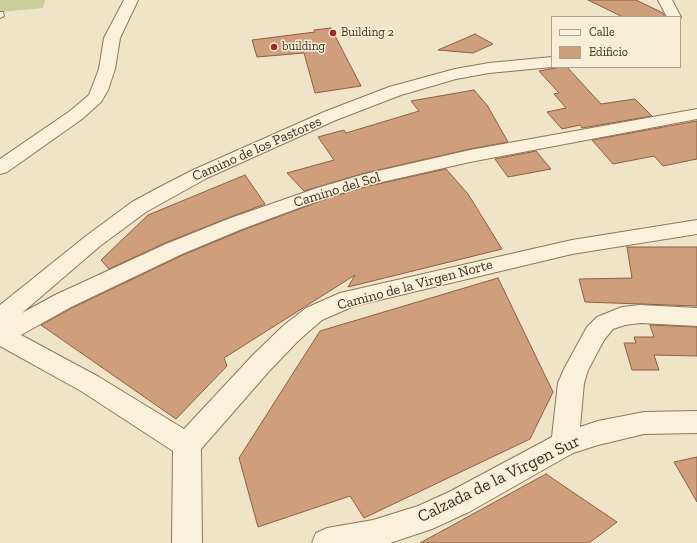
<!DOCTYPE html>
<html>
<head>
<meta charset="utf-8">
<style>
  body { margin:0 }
  #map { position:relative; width:697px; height:543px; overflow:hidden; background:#f0e4c8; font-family:"Zilla Slab",serif }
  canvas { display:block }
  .legend { position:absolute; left:551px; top:16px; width:130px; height:52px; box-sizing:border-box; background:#f7eed8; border:1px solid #ada18e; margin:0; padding:5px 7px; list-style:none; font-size:12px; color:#3d2e20 }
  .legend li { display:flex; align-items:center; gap:8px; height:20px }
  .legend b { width:20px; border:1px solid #ada18e }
</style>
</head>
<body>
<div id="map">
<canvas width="697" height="543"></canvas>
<ul class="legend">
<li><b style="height:5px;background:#faf1dc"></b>Calle</li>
<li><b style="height:11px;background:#cf9f7d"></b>Edificio</li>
</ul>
</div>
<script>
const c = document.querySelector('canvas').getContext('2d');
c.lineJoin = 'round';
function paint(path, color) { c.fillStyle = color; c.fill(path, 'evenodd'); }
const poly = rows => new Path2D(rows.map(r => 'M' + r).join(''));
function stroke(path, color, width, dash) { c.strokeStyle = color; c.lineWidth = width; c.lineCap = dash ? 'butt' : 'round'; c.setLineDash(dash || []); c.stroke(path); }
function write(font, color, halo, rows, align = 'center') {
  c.font = font + ' "Zilla Slab",serif'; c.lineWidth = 3; c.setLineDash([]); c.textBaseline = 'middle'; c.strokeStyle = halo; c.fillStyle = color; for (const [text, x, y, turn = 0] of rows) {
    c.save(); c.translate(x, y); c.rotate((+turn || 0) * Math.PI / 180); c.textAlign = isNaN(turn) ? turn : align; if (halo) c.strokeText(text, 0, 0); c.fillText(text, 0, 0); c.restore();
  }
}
paint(poly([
  [0,0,45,0,43,8,0,12]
]), '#c9cf9b');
const building = poly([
  [588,0,636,0,663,13,665,17,623,17,588,0],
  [331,28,361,86,315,93,304,53,257,57,252,40,315,32,314,30,331,28],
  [475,34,493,44,473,53,438,50,475,34],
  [561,67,567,67,601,104,635,99,652,116,582,128,580,125,562,129,547,112,566,108,554,94,559,93,539,71,561,67],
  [474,90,487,105,508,142,470,149,365,173,304,191,287,173,334,160,318,137,344,130,346,133,419,111,411,101,474,90],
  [697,121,697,159,663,166,654,156,613,164,592,140,697,121],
  [536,151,551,169,508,177,495,159,536,151],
  [446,169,468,194,502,249,348,287,355,275,224,358,227,366,176,419,41,325,72,308,183,255,243,230,331,197,369,186,446,169],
  [245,175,265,204,228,218,165,243,109,269,101,260,148,215,245,175],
  [627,247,697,247,697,306,585,302,579,279,632,278,627,247],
  [498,278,553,392,530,439,364,518,350,496,258,527,239,458,320,331,498,278],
  [650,325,697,327,697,356,654,355,659,370,632,370,624,343,636,343,634,337,654,337,650,325],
  [697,457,697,502,674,462,697,457],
  [546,474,617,522,589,543,420,543,546,474]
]);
paint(building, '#cf9f7d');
stroke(building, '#8d5f41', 1);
const service = poly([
  [0,12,3,12,4,16,0,18,0,12]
]);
const minor = poly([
  [124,0,138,0,120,38,115,69,108,90,101,102,82,119,7,172,0,174,0,159,70,111,89,95,99,69,104,38,124,0],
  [658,0,672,0,681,17,680,19,680,17,667,17,658,0],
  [552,57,552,67,489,73,456,79,401,95,336,120,207,178,146,212,100,246,22,313,55,295,166,244,228,219,317,188,365,174,470,150,697,109,697,119,470,162,369,185,331,196,242,229,182,254,71,307,21,335,99,377,184,429,253,355,283,326,306,308,340,293,572,240,697,220,697,234,572,254,354,306,322,320,299,340,271,369,201,449,202,543,172,543,173,451,81,391,0,346,0,305,86,236,132,202,156,189,193,170,324,112,389,87,455,69,489,63,552,57],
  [640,305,697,308,697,326,640,323,625,325,613,329,604,340,588,370,584,383,580,427,598,421,644,412,697,411,697,433,644,434,598,445,573,453,469,512,432,529,390,543,312,543,316,533,327,528,373,520,418,506,449,492,552,437,558,383,564,369,587,327,597,317,622,307,640,305]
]);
stroke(service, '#8d765c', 2);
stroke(minor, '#8d765c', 2);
paint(service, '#faf1dc');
paint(minor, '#faf1dc');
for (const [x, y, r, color] of [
  [333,33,4,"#9e2a2b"],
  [274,47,4,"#9e2a2b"]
]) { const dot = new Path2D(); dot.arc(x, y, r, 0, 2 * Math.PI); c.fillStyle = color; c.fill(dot); stroke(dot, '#f7eed8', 1.5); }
write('12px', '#3d2e20', '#f7eed8', [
  ["Building 2",341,33],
  ["building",282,47]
], 'left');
write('14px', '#3d2e20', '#f7eed8', [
  ["Camino de los Pastores",257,149,-24],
  ["Camino del Sol",337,190,-17],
  ["Camino de la Virgen Norte",415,285,-15]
]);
write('17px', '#3d2e20', '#f7eed8', [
  ["Calzada de la Virgen Sur",499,479,-26]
]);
</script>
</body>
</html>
